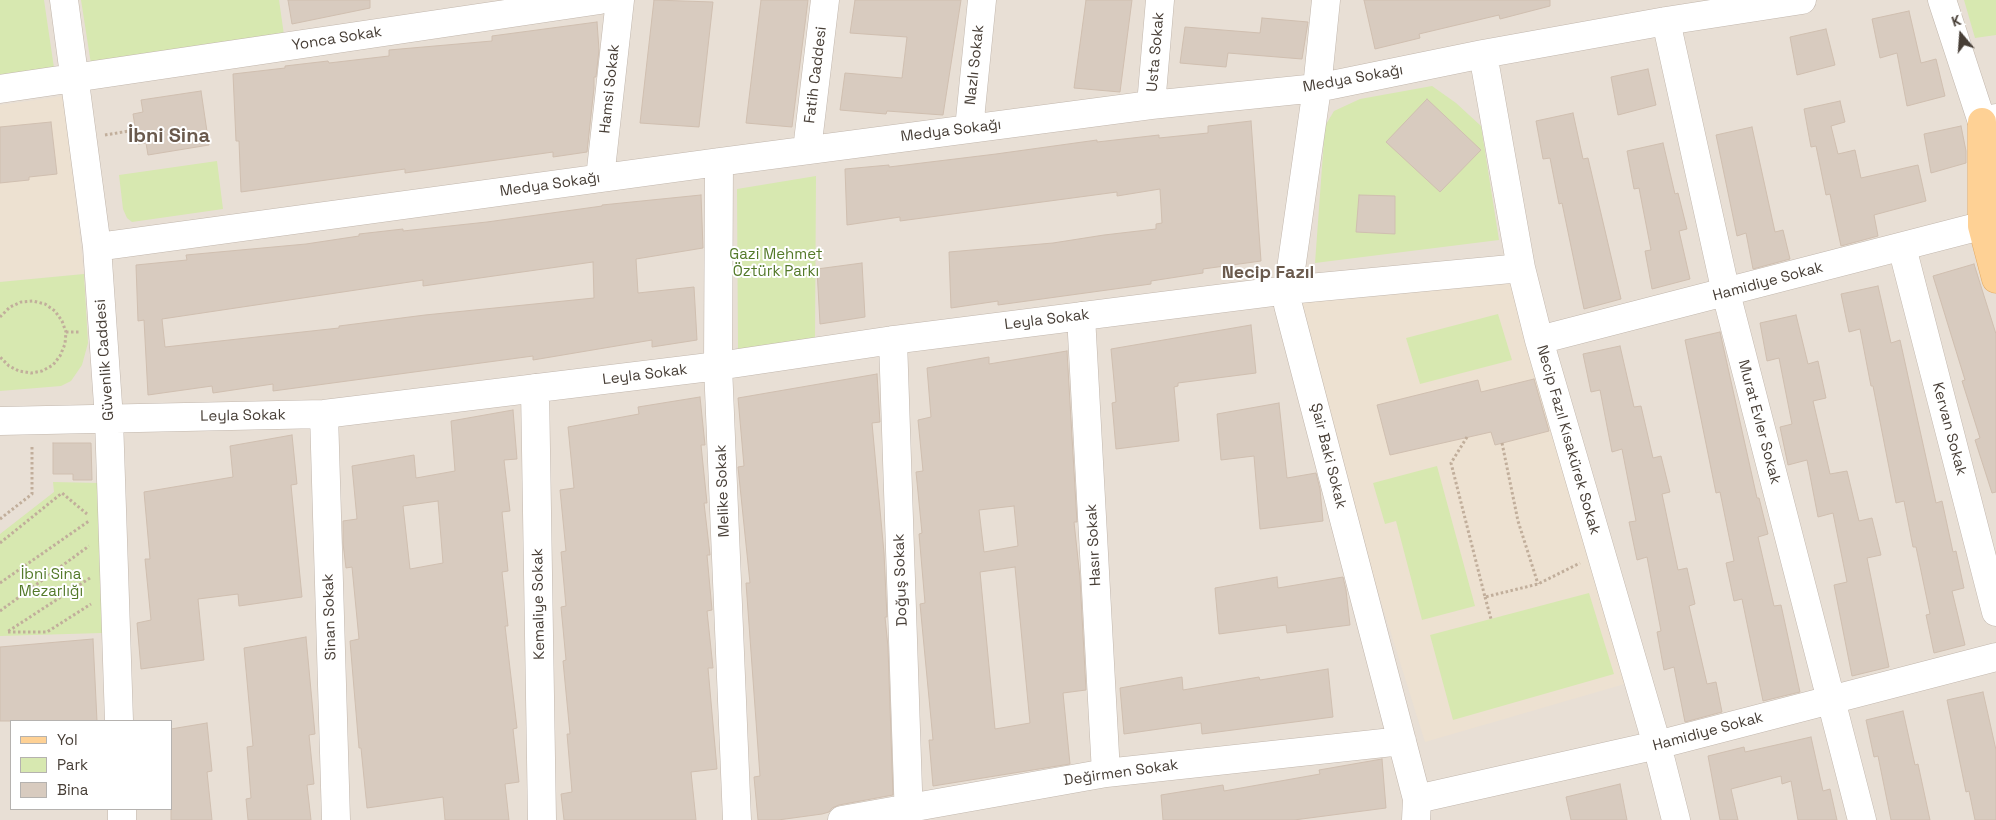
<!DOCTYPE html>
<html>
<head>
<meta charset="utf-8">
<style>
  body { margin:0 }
  #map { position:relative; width:1996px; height:820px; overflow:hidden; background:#f4eee7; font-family:"Space Grotesk",sans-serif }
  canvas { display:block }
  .legend { position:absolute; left:10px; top:720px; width:162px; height:90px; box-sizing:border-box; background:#fff; border:1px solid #b5b2af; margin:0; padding:6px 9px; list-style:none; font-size:15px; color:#473e36 }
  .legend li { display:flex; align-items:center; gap:10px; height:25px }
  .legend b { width:25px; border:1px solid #b5b2af }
  .north { position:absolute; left:1936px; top:10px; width:50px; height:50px; -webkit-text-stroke:4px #fff; paint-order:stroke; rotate:342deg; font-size:14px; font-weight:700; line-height:20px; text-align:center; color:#473e36 }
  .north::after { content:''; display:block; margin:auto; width:18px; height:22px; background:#473e36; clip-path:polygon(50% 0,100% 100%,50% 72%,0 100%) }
</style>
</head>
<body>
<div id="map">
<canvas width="1996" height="820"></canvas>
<ul class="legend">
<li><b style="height:6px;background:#fed195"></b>Yol</li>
<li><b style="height:14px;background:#d7e8b0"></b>Park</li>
<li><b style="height:14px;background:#d8cbbf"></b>Bina</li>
</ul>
<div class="north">K</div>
</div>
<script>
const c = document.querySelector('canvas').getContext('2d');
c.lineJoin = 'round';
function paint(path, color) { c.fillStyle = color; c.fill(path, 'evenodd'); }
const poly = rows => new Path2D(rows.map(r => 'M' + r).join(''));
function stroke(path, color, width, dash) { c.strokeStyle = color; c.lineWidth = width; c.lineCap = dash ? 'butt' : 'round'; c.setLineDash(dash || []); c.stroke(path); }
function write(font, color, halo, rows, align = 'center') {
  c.font = font + ' "Space Grotesk",sans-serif'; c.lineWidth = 4; c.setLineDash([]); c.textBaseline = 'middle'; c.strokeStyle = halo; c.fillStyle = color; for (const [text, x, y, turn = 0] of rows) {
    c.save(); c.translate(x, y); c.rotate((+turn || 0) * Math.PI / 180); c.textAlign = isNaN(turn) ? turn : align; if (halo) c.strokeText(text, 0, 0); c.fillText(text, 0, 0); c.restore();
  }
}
paint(poly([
  [0,0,1996,0,1996,820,0,820],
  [11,721,171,721,171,809,11,809]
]), '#e8dfd5');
paint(poly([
  [64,96,84,274,0,282,0,105],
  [1521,268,1628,683,1425,742,1288,305,1288,290]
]), '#ede1d1');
paint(poly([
  [0,0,44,0,54,68,0,76],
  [81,0,279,0,284,35,91,64],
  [1964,0,1996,0,1996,35,1975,38],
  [1432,86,1456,103,1481,126,1499,240,1315,263,1325,126,1334,111,1360,99],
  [217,161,223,209,132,222,127,218,123,209,119,175],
  [816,176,815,341,738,352,737,189],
  [84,274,88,343,82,365,71,381,61,386,0,391,0,282],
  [1498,314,1512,360,1420,384,1406,338],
  [1437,466,1475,606,1422,620,1396,521,1385,524,1373,483],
  [53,482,100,483,102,633,0,636,0,534,54,492],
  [1589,593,1614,674,1453,720,1430,635]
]), '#d7e8b0');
const building = poly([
  [288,0,370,0,370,8,292,24,288,0],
  [654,0,713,2,699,127,640,123,654,0],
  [761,0,808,0,792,127,746,123,761,0],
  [855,0,961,0,943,115,887,111,886,114,840,110,845,73,902,78,907,37,850,33,855,0],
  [1086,0,1132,0,1120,92,1074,88,1086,0],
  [1364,0,1550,0,1550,6,1500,19,1499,15,1419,34,1420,38,1375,49,1364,0],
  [1909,11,1921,63,1936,59,1945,96,1907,106,1897,53,1880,58,1872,19,1909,11],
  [1262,18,1308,22,1302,59,1228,53,1226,67,1180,63,1185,27,1260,33,1262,18],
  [597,22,599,50,596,77,594,77,594,88,587,152,553,157,553,152,405,173,405,169,241,192,239,141,236,141,233,74,285,68,285,66,328,61,329,63,389,56,389,50,492,41,492,36,597,22],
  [1826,29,1835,65,1797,75,1790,37,1826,29],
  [1648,69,1656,105,1618,115,1611,77,1648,69],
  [201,91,209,145,148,155,146,143,138,144,133,114,143,112,141,100,201,91],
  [1427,99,1481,150,1440,192,1386,142,1427,99],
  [1840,101,1845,122,1831,126,1838,154,1855,150,1861,178,1918,165,1926,201,1874,215,1878,236,1841,246,1830,194,1826,195,1816,146,1811,147,1804,109,1840,101],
  [1573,113,1583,159,1588,158,1621,299,1584,309,1562,203,1559,204,1550,158,1543,159,1536,121,1573,113],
  [1251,121,1261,261,1203,269,1203,273,1151,281,1151,284,998,305,998,301,951,308,949,252,1053,243,1104,235,1156,229,1156,224,1162,223,1160,189,1117,196,1117,192,900,221,900,217,847,225,845,169,889,165,889,167,996,154,1097,140,1097,142,1159,135,1159,138,1208,133,1208,126,1251,121],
  [51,122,57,174,29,177,29,180,0,183,0,127,51,122],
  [1961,126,1966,151,1966,163,1931,173,1924,134,1961,126],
  [1752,127,1775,232,1783,230,1790,259,1753,269,1746,233,1737,236,1716,135,1752,127],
  [1663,143,1675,194,1678,193,1687,229,1679,231,1690,279,1652,289,1645,251,1651,250,1639,188,1634,189,1627,151,1663,143],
  [701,195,703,248,636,259,638,293,694,287,697,340,652,347,652,340,533,360,533,356,273,391,273,384,213,393,212,386,148,395,144,320,138,321,136,265,187,260,186,255,306,244,359,236,359,234,403,229,403,231,487,222,602,206,602,205,701,195],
  [593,262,594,298,425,315,339,326,339,328,165,347,162,319,423,280,423,286,593,262],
  [1359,195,1395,196,1395,234,1356,232,1359,195],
  [862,263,865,317,820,324,817,269,862,263],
  [1974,264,1996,334,1996,492,1992,493,1975,440,1980,438,1962,381,1965,380,1933,276,1974,264],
  [1878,286,1891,343,1900,340,1936,503,1942,501,1953,552,1956,551,1964,588,1952,591,1965,645,1934,653,1926,615,1930,614,1916,547,1913,547,1904,501,1896,503,1873,386,1871,386,1860,329,1849,332,1841,294,1878,286],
  [1796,315,1808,364,1818,361,1826,398,1813,401,1830,474,1847,471,1859,521,1872,518,1881,555,1867,558,1889,667,1852,676,1834,585,1847,582,1833,513,1818,517,1807,460,1788,465,1780,427,1792,424,1779,358,1767,361,1760,323,1796,315],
  [1251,325,1256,373,1178,383,1178,386,1174,387,1179,441,1116,449,1112,403,1116,402,1111,349,1251,325],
  [1720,332,1757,498,1759,498,1768,534,1758,537,1774,606,1781,605,1800,692,1763,701,1742,599,1734,601,1726,563,1734,561,1720,492,1716,493,1685,340,1720,332],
  [1620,346,1634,407,1641,406,1653,458,1661,456,1670,492,1662,494,1678,570,1687,568,1695,604,1689,606,1707,684,1716,682,1722,712,1685,722,1674,667,1664,670,1657,632,1661,631,1647,557,1637,560,1629,522,1636,521,1622,449,1612,452,1600,390,1591,392,1583,354,1620,346],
  [1067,351,1077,522,1074,522,1080,578,1086,690,1063,693,1070,764,933,786,929,740,933,740,920,604,925,603,919,534,922,533,916,472,923,471,918,420,931,417,927,368,989,357,989,364,1067,351],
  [1014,506,1018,546,984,552,979,510,1014,506],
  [1015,567,1030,723,995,729,980,572,1015,567],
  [877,374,880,422,872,423,884,553,887,617,885,617,888,647,893,795,839,805,832,808,829,812,822,814,778,820,758,820,754,777,760,776,746,583,750,583,738,467,744,466,738,398,877,374],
  [1534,379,1549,431,1495,445,1491,432,1390,455,1377,405,1478,380,1481,392,1534,379],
  [700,397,705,445,701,445,707,503,704,503,710,555,707,555,712,610,707,611,713,668,708,668,717,769,691,772,696,820,564,820,561,794,572,792,567,734,570,734,563,661,566,660,561,607,566,606,561,552,566,551,560,490,574,488,568,427,639,414,638,407,700,397],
  [1279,403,1287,478,1316,473,1320,489,1323,521,1260,529,1254,456,1221,460,1217,414,1279,403],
  [513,410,517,459,504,460,510,511,502,512,508,571,502,572,508,626,505,626,517,728,513,729,519,782,505,784,509,820,445,820,443,797,367,808,361,748,359,748,350,641,359,639,352,567,346,568,343,543,343,521,357,519,352,466,414,455,416,478,455,471,451,421,513,410],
  [438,501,443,563,410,569,403,506,438,501],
  [292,435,297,484,291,485,302,597,239,606,238,594,198,599,204,660,141,669,137,623,151,620,145,559,150,559,144,492,233,477,230,446,292,435],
  [53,443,91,443,92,480,73,480,73,474,53,474,53,443],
  [1277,577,1278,588,1343,577,1346,590,1350,625,1287,633,1286,625,1219,634,1215,588,1277,577],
  [306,637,315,734,309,735,314,784,307,785,311,820,248,820,246,799,251,798,247,747,253,746,244,648,306,637],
  [93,639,97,721,0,721,0,647,93,639],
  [1328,669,1333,717,1202,734,1201,723,1124,734,1120,688,1182,677,1183,690,1259,677,1260,680,1328,669],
  [1983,692,1996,750,1996,820,1975,820,1969,791,1966,792,1947,700,1983,692],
  [1903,711,1915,765,1918,764,1930,820,1891,820,1878,756,1874,757,1866,720,1903,711],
  [207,723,212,771,207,772,212,820,171,820,171,729,207,723],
  [1811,737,1823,791,1830,789,1837,820,1798,820,1791,781,1782,784,1781,776,1731,789,1738,820,1720,820,1708,756,1744,747,1745,752,1811,737],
  [1382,759,1386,808,1294,820,1163,820,1161,795,1223,785,1224,791,1320,774,1319,770,1382,759],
  [1620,784,1627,820,1571,820,1566,797,1620,784]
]);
paint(building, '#d8cbbf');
stroke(building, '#d0bfb0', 1);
const minor = poly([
  [64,0,97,247,109,419,119,721],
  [1326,0,1317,88,1288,290,1288,305,1417,799,1416,820],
  [1942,0,1982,122,1996,118],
  [1666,21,1726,293,1862,820],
  [1483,54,1521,268,1539,340,1657,745,1676,820],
  [0,89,600,0],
  [1151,105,1160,0],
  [969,129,982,0],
  [807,150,825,0],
  [719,162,718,366,737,820],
  [600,178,620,0],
  [97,247,719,162,1151,105,1317,88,1483,54,1666,21,1802,0],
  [1902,247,1996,612],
  [1081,316,1106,773],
  [893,340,909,820],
  [1539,340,1996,222],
  [535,388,542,820],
  [324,414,336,820],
  [0,421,324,414,718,366,893,340,1288,290,1521,268],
  [1417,799,1657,745,1996,657],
  [122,809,122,820],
  [842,820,1106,773,1402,741]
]);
const major = poly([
  [1982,122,1982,226,1996,279]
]);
stroke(minor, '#c2b7ad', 29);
stroke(major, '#e4ab65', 29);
stroke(poly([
  [105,135,135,130],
  [0,317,10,307,21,302,33,301,45,304,55,311,62,321,66,332,65,344,60,356,53,365,42,371,31,373,19,371,9,366,0,357],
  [66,332,80,332],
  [1467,437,1451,463,1485,597,1538,584,1580,563],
  [1502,443,1518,521,1538,584],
  [0,519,32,494,32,445],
  [0,543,62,493,87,514],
  [90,578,7,632,47,632,91,604],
  [0,583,89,521],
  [1485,597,1491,619],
  [0,611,89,546]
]), '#c1ae9b', 3, [2.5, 2.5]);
stroke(minor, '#fff', 28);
stroke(major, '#fed195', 28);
write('15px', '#473e36', '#fff', [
  ["Yonca Sokak",337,39,-9],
  ["Usta Sokak",1156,52,-85],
  ["Nazlı Sokak",975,65,-84],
  ["Fatih Caddesi",816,75,-83],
  ["Medya Sokağı",1353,79,-10],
  ["Hamsi Sokak",610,89,-84],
  ["Medya Sokağı",951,131,-7],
  ["Medya Sokağı",550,185,-8],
  ["Hamidiye Sokak",1768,282,-15],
  ["Leyla Sokak",1047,320,-7],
  ["Güvenlik Caddesi",105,360,-94],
  ["Leyla Sokak",645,375,-7],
  ["Leyla Sokak",243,416,-1],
  ["Murat Evler Sokak",1759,422,75],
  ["Kervan Sokak",1949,429,75],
  ["Necip Fazıl Kısakürek Sokak",1568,440,74],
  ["Şair Baki Sokak",1328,456,76],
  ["Melike Sokak",723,491,-92],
  ["Hasır Sokak",1094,545,-93],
  ["Doğuş Sokak",901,580,-92],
  ["Kemaliye Sokak",539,604,-91],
  ["Sinan Sokak",330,617,-92],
  ["Hamidiye Sokak",1708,732,-15],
  ["Değirmen Sokak",1121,773,-8]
]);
write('15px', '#537929', '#fff', [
  ["Gazi Mehmet",776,255],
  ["Öztürk Parkı",776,272],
  ["İbni Sina",51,575],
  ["Mezarlığı",51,592]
]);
write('bold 18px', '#6a5a4d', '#fff', [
  ["Necip Fazıl",1268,273]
]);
write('bold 20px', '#6a5a4d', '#fff', [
  ["İbni Sina",169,137]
]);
</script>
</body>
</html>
